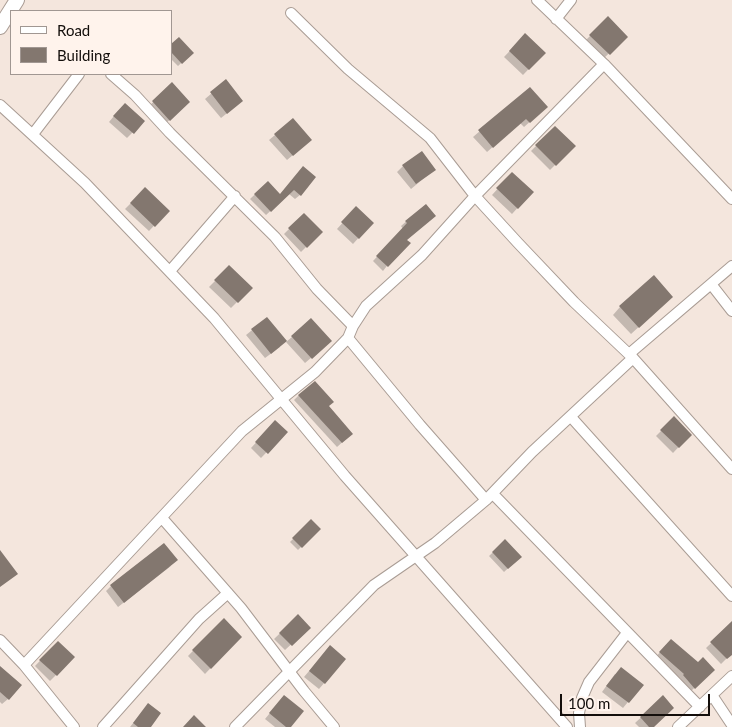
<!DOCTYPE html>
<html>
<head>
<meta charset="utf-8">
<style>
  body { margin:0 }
  #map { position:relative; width:732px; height:727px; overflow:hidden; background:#f4e6dd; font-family:Lato,sans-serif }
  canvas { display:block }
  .legend { position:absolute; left:10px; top:10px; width:162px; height:65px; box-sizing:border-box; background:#fff3ec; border:1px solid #a19792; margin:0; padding:6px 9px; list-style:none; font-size:15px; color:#130e0b }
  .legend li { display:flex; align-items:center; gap:10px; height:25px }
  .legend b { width:25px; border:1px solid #a19792 }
  .scale { position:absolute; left:560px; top:694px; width:150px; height:22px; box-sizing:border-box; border:2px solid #130e0b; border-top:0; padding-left:6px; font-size:15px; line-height:18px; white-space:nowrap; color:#130e0b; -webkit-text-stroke:4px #fff3ec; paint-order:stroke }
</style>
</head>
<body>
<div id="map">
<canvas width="732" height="727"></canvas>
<ul class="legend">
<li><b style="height:6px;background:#fff"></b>Road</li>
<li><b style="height:14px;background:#83776f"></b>Building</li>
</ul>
<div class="scale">100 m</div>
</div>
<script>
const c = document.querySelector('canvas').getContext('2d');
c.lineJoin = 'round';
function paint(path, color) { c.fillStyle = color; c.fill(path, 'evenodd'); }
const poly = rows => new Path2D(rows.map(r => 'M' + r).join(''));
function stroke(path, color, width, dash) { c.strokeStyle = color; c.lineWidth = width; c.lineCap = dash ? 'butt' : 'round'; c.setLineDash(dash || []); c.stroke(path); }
paint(poly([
  [608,18,626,37,603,59,585,41],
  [525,35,544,53,523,75,504,57],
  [171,45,192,53,178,66,171,59],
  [226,81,236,106,221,118,205,99],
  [172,84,189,102,164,125,148,107],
  [530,88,541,112,524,127,520,123,487,152,473,137],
  [119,110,143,122,127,138,109,122],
  [293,120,305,145,287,160,269,140],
  [555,127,574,146,550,170,531,151],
  [403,166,434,170,411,189,397,172],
  [299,172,300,195,295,199,289,194,266,215,250,199,268,182,280,195],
  [512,173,532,192,512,214,492,195],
  [145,189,168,211,149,231,125,209],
  [425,205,406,241,383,271,373,261,403,229,401,226],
  [356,208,372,223,353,244,337,229],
  [304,214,321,232,301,252,284,234],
  [229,267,251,288,231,308,209,287],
  [664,304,631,334,613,315,620,307],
  [267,318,280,347,265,358,246,335],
  [292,337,325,346,305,363,286,342],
  [299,395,328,407,346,439,337,447,294,400],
  [674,418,690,435,673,453,656,436],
  [275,422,286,432,261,458,251,448],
  [311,521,319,529,298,550,290,542],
  [505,541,520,557,504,572,489,556],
  [171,566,118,607,106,591,111,586],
  [298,616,309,628,285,650,274,639],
  [224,619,240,637,205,674,188,656],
  [731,624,732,653,721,664,706,648],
  [58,642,74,657,50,681,35,666],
  [666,645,698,663,713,670,690,692,679,681,681,679,655,658],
  [325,652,345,659,319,689,304,677],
  [0,670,8,699,2,704,0,702],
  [615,674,642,685,623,708,602,692],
  [663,697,652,727,639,727,635,723],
  [279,702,289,727,275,727,265,719],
  [145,708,149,727,130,727]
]), '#0003');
paint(poly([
  [608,16,628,37,610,55,589,35],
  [525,33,546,53,529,70,509,51],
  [179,37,194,53,182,64,171,52,171,44],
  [226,79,243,101,227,114,210,92],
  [172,82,190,102,170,121,152,101],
  [530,87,548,107,530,123,526,119,493,148,478,130],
  [125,103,145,121,134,134,113,116],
  [293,118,312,140,293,156,274,134],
  [555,126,576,146,556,166,535,145],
  [422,151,436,170,416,184,402,165],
  [303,166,316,177,301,196,294,190,271,212,254,194,268,181,280,194],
  [512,172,534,192,518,209,496,188],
  [145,187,170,211,155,227,130,203],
  [426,204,436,216,407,240,411,243,388,267,376,256,407,223,405,221],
  [356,206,374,223,359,239,341,222],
  [304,213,323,232,307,248,288,228],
  [229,265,253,288,238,303,214,280],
  [654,275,673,297,639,328,619,306],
  [267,317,287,341,271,354,251,329],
  [311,318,332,341,312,359,291,336],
  [315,381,334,402,329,406,353,434,342,443,298,395],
  [674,416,692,435,679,448,660,430],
  [275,420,288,432,268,454,255,442],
  [311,519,321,529,302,548,292,538],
  [505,539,522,557,508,569,492,552],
  [164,543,178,560,124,603,110,585],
  [0,550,18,574,0,587],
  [298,614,311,628,292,646,279,633],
  [224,618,242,637,211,669,192,650],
  [732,621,732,655,727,659,710,642],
  [671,639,698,662,703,657,715,670,695,689,683,675,684,674,659,652],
  [58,641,75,657,57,676,39,660],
  [330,645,346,659,325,684,309,671],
  [0,666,22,685,9,700,0,692],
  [621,667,644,685,629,703,606,686],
  [284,695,304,711,291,727,286,727,269,713],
  [663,695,674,708,654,727,649,727,640,717],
  [148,703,161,713,151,727,138,727,133,723],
  [194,715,206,727,183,727]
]), '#83776f');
const street = poly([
  [537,0,604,64,732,199],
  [291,13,348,69,430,138,475,196,518,243,574,302,633,358,732,469],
  [556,19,571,0],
  [111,74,135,95,170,133,275,237,317,289,353,326,348,338,420,425,486,500],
  [0,105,85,183,214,318,345,476,567,727],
  [33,134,79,74],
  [170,271,235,196],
  [711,284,732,311],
  [353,326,366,306,422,255,475,196,604,64],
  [629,354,732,266],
  [571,417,732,596],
  [493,494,700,707],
  [162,518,241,608,304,691,334,727],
  [0,640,24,665,242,431,315,372,348,338],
  [24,665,74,727],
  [712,695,732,725],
  [103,727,199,619,228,593],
  [235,727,374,585,435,543,486,500,532,452,633,358],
  [580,727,579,713,582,698,589,682,627,633],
  [678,727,732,676]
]);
const secondary = poly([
  [0,27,17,0]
]);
stroke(street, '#a99c94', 12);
stroke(secondary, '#a99c94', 16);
stroke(street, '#fff', 10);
stroke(secondary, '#fff', 14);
</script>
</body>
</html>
